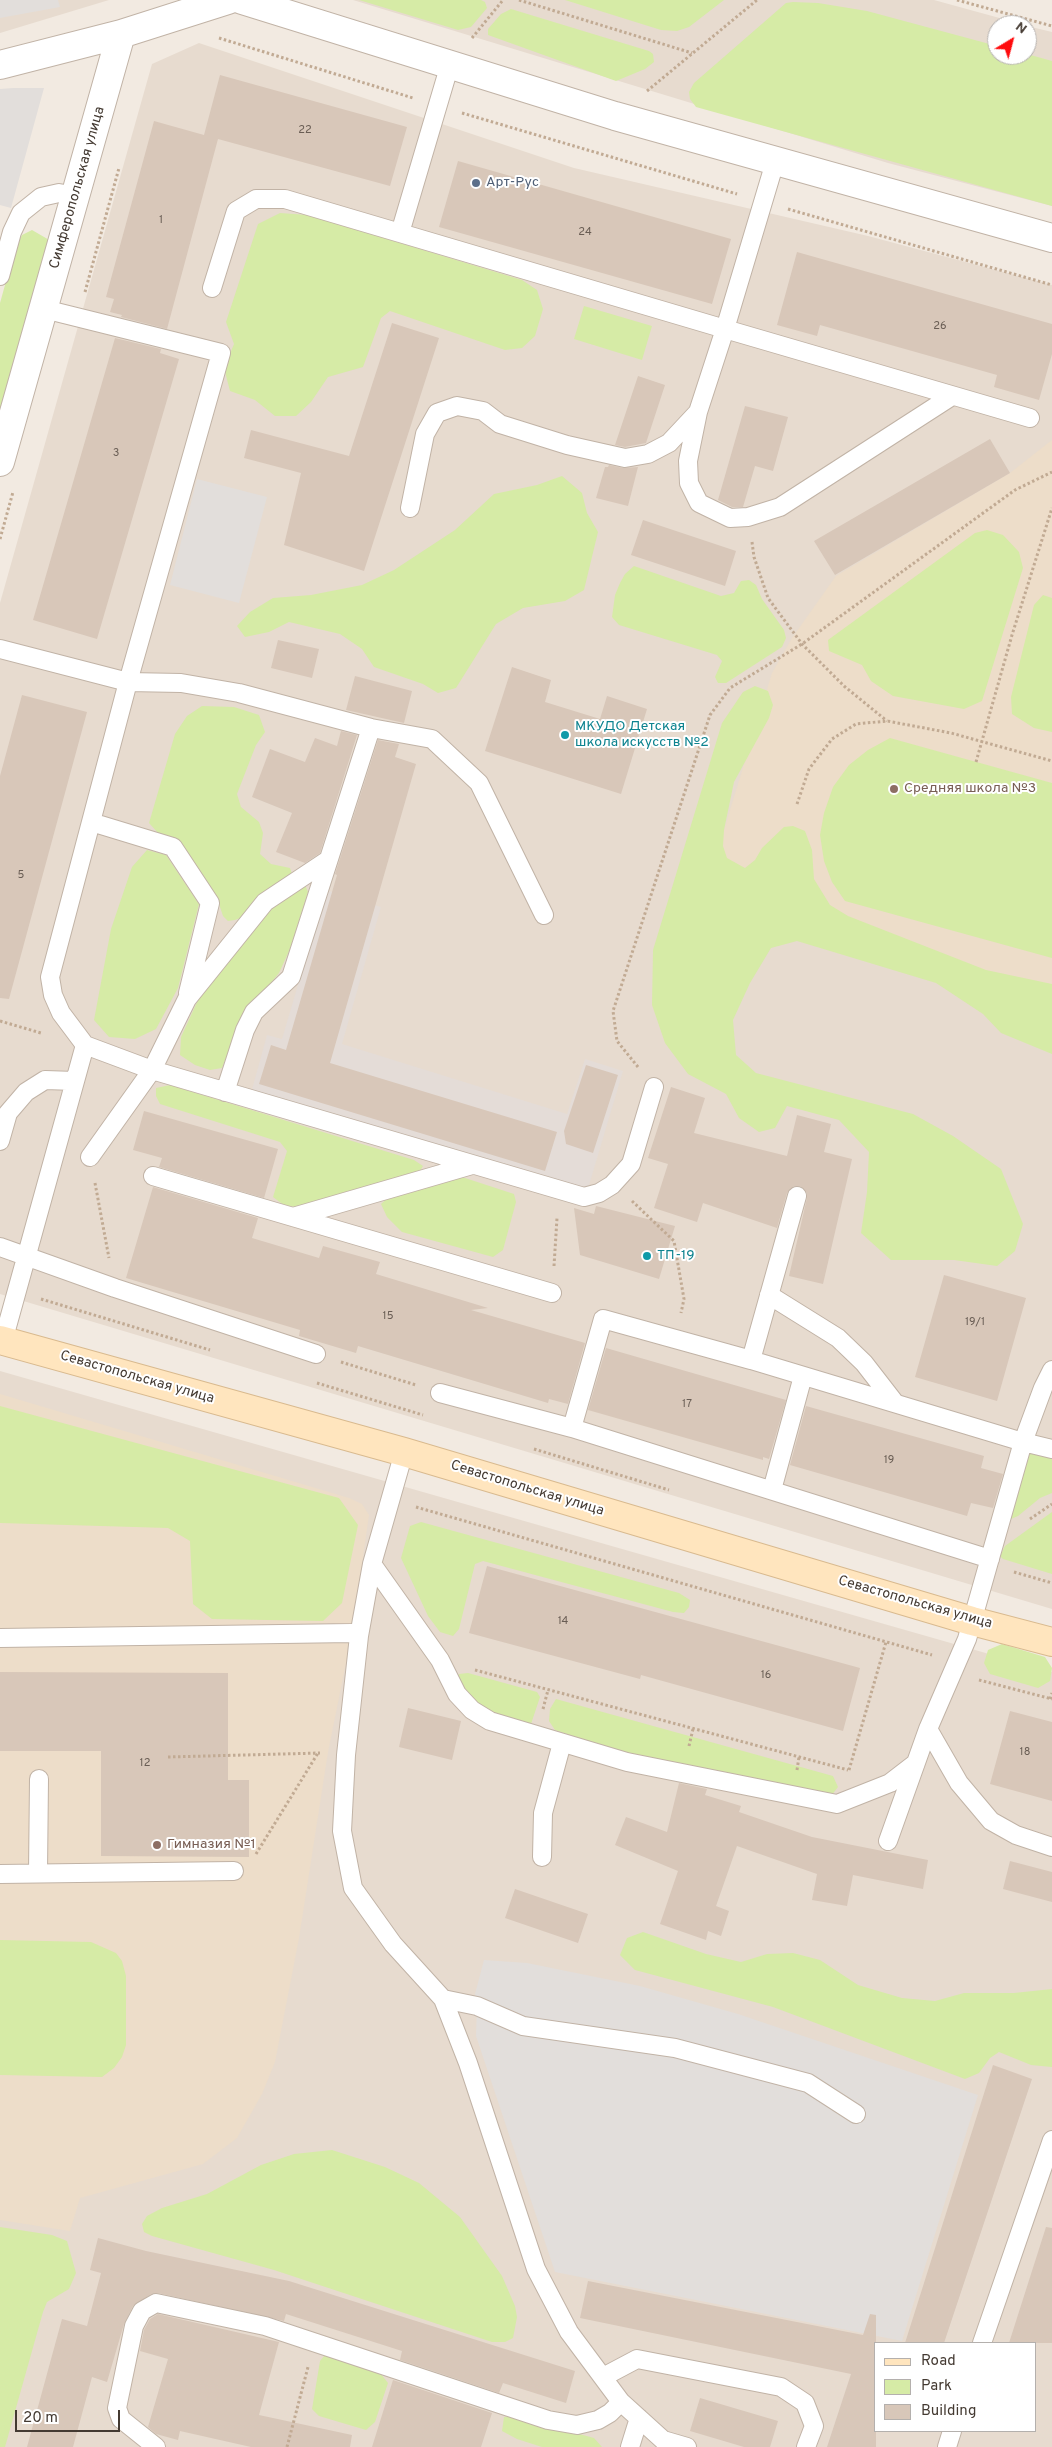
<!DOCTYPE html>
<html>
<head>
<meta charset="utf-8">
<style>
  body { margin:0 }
  #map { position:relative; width:1052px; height:2447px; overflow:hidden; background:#f2eae1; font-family:Overpass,sans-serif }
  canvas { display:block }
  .legend { position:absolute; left:874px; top:2342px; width:162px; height:90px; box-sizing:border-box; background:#fff; border:1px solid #b4b0ad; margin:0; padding:6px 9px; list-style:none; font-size:15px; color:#443a32 }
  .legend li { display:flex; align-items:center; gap:10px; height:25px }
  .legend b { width:25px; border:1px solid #b4b0ad }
  .north { position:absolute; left:987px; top:15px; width:50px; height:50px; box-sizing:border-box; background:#fff; border:1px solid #b4b0ad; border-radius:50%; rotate:37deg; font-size:14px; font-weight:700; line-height:20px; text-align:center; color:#443a32 }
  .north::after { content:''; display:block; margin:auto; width:18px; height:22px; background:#ff0b0d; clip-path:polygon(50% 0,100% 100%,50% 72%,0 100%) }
  .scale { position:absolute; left:15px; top:2410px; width:105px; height:22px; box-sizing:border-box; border:2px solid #443a32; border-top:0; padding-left:6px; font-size:15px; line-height:18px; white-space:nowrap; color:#443a32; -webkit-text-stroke:4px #fff; paint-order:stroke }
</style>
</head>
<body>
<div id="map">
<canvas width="1052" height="2447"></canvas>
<ul class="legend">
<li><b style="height:6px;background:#ffe5be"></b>Road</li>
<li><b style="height:14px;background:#d6eba6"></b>Park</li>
<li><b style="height:14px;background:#d8c7b9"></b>Building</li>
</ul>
<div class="north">N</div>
<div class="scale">20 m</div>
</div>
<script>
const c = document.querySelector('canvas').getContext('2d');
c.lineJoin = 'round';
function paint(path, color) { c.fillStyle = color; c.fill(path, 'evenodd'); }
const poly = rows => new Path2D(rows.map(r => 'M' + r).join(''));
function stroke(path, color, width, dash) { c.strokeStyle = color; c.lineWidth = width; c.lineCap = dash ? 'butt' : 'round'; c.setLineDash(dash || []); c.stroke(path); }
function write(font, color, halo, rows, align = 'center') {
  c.font = font + ' Overpass,sans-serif'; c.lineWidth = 4; c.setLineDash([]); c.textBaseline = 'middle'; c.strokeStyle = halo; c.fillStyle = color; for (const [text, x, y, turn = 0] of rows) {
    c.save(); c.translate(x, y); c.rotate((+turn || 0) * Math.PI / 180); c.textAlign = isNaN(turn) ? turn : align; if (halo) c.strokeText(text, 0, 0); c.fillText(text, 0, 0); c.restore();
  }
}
paint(poly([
  [0,0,109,0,0,33],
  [353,0,934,0,1025,25,997,25,997,55,1027,55,1027,26,1052,32,1052,206,888,163],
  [199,43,574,168,868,236,1052,285,1052,1609,0,1294,0,603,152,64],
  [0,1371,1052,1672,1052,2447,0,2447],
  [876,2343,1036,2343,1036,2431,876,2431]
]), '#e7dbcf');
paint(poly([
  [326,890,381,907,342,1044,567,1114,585,1059,623,1071,584,1202,248,1104,267,1035,282,1039]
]), '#e4dcd7');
paint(poly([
  [1052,440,1052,1005,701,905,772,673,792,638,836,576,1010,473],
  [0,1394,349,1498,362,1504,369,1515,352,1633,328,1752,299,1938,275,2062,262,2094,237,2138,203,2164,80,2198,70,2231,0,2220]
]), '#edddc9');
paint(poly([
  [359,0,481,0,485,2,487,8,471,27,458,30],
  [565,0,724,0,689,27,677,31,661,30],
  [793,2,818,3,867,11,997,46,997,55,1027,54,1052,61,1052,206,696,107,690,99,689,92,694,83,786,3],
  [511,9,649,51,653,54,654,62,645,69,616,81,488,35,488,29,501,14],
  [280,213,308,215,522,280,537,290,543,309,535,336,522,348,505,350,390,311,381,318,363,367,328,377,311,402,296,416,275,416,255,400,230,391,224,368,234,344,226,322,258,224],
  [32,230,51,241,0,420,0,303,15,249,22,235],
  [584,306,652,326,642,360,574,339],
  [562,476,582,493,587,513,598,532,584,590,565,601,523,608,496,624,456,688,438,693,423,684,374,667,362,649,340,634,289,622,269,632,245,637,237,626,250,612,273,598,311,595,362,585,394,570,455,530,494,494,537,485],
  [987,530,1003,535,1019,552,1023,568,982,701,964,709,893,696,871,681,862,665,829,651,828,640,975,533],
  [634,566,721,596,734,593,741,581,749,580,756,585,762,599,784,630,786,638,782,647,726,683,718,683,715,677,722,661,717,655,619,625,612,617,615,595,620,583,625,574],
  [1043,595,1052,598,1052,732,1034,728,1012,714,1011,697,1034,605],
  [755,686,768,691,773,705,769,718,734,782,724,830,723,846,727,858,745,868,755,860,762,848,784,827,793,826,805,831,812,850,814,879,830,905,848,916,986,970,1052,984,1052,1054,1001,1033,983,1014,936,983,797,941,771,948,750,983,733,1020,736,1055,756,1073,913,1114,953,1136,1001,1169,1023,1224,1015,1251,997,1266,954,1260,891,1260,861,1233,867,1192,869,1152,839,1120,787,1106,775,1128,759,1132,739,1118,726,1094,688,1074,665,1043,652,1005,653,950,722,723,743,692],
  [202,706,234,707,259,715,265,732,256,745,237,794,241,807,259,822,263,833,260,854,271,864,290,868,292,874,245,916,235,920,228,921,223,916,217,898,149,823,175,734,187,716],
  [890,738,1052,783,1052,958,845,901,832,882,824,861,820,835,824,813,833,787,849,765,868,750],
  [147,850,166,855,199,904,178,988,156,1029,135,1039,109,1037,94,1020,111,929,132,867],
  [305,885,308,892,290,949,279,973,241,1020,222,1068,210,1070,195,1065,180,1055,181,1037,198,1000,266,913,294,889],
  [170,1085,414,1160,423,1166,418,1174,301,1207,285,1206,273,1197,287,1151,280,1142,160,1104,156,1096,156,1088],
  [455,1177,465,1178,514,1194,516,1202,503,1250,493,1257,402,1232,387,1217,381,1204,392,1194],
  [0,1406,339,1498,358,1525,342,1603,323,1621,212,1619,193,1604,190,1541,168,1528,0,1523],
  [1032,1453,1052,1456,1052,1493,1040,1498,1018,1516,1011,1519,1009,1513,1026,1455],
  [1052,1512,1052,1574,1003,1559,1000,1556,1005,1546],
  [421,1522,679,1593,690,1600,689,1607,684,1613,673,1612,483,1561,475,1564,459,1629,453,1636,440,1632,428,1616,401,1558,410,1526],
  [1002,1644,1045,1657,1052,1668,1050,1681,1038,1688,990,1674,984,1663,988,1650],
  [468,1673,537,1692,540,1697,531,1724,494,1716,463,1692,457,1679,459,1674],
  [556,1699,833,1776,838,1787,831,1796,628,1754,555,1730,549,1721,550,1709],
  [643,1932,706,1954,741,1962,767,1954,793,1953,820,1960,858,1985,902,1998,935,2001,964,1993,1014,1993,1052,1989,1052,2067,1031,2065,999,2052,990,2058,979,2073,965,2079,773,2007,635,1970,620,1955,627,1938],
  [0,1940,91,1942,116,1953,122,1961,126,1976,126,2045,122,2057,114,2068,102,2077,0,2075],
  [332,2150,385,2167,419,2183,460,2217,502,2276,515,2306,517,2317,513,2338,505,2342,492,2342,274,2270,152,2236,144,2232,142,2224,147,2216,162,2208,207,2194,261,2165,294,2154],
  [0,2227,52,2235,67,2241,76,2273,69,2289,47,2302,43,2312,5,2447,0,2447],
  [325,2355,381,2374,388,2383,375,2422,366,2430,319,2416,312,2409,320,2361],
  [514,2416,594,2438,602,2447,542,2447,517,2439,502,2431,504,2417]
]), '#d6eba6');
paint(poly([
  [0,0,58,0,60,7,0,18],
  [13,88,44,88,11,208,0,205,0,89],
  [197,479,267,497,239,603,170,585],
  [484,1960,527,1963,640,1986,738,2014,978,2095,902,2341,555,2272,476,2036,477,2006,475,1994]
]), '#e2dedb');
paint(poly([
  [220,75,407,127,390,186,218,139,167,329,121,317,122,315,110,312,114,299,106,297,154,121,204,135],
  [458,161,731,239,712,304,439,227],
  [797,252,1052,324,1052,354,1039,400,994,387,997,375,820,325,817,336,777,325],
  [392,323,439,338,364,571,284,545,301,473,244,458,251,430,349,456],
  [115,338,161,349,160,353,179,359,97,639,33,620],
  [638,376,665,385,646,443,625,447,615,445],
  [745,406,788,417,773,471,755,466,743,507,732,507,718,500],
  [990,439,1010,473,835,575,814,541],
  [609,465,623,468,638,467,628,506,596,498,605,467,608,467],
  [643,520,736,551,725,586,631,555],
  [278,640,319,649,312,678,271,668],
  [512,667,551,680,545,702,600,719,607,696,647,709,621,794,485,751],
  [355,676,412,691,404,723,346,710],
  [22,695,87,712,9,999,0,998,0,776],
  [341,731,357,735,320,853,305,863,276,852,292,813,252,797,270,749,305,762,315,738,337,746],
  [378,740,399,744,395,757,416,764,330,1063,557,1132,545,1171,259,1084,271,1045,286,1050,337,875,335,874],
  [586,1065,618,1075,593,1153,566,1144,564,1131],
  [671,1087,705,1098,694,1133,787,1156,797,1115,831,1124,824,1152,852,1159,823,1284,789,1276,807,1198,807,1193,800,1186,794,1186,787,1193,777,1228,703,1203,697,1222,654,1208,668,1164,648,1158],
  [144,1111,278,1149,264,1198,159,1167,162,1158,133,1150],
  [153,1187,258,1218,252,1238,319,1258,323,1246,380,1262,376,1274,488,1308,471,1310,585,1343,568,1404,549,1399,548,1403,358,1346,356,1353,299,1336,300,1330,126,1278],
  [596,1206,675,1226,659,1279,580,1255,574,1208,594,1214],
  [944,1275,1026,1298,997,1401,915,1377],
  [606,1348,786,1400,769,1459,763,1457,763,1460,588,1410],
  [806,1406,984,1456,981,1468,1003,1474,993,1508,971,1503,967,1516,790,1465],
  [487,1566,860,1668,843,1731,641,1675,640,1679,469,1633],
  [0,1672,228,1673,228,1780,249,1780,249,1857,101,1856,101,1751,0,1751],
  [408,1708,461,1721,452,1760,399,1747],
  [1010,1711,1052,1722,1052,1801,990,1784],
  [679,1783,707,1789,705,1795,741,1806,739,1812,812,1837,928,1860,923,1889,853,1875,847,1906,812,1900,817,1874,737,1846,716,1906,729,1911,721,1936,708,1931,706,1940,660,1924,678,1871,615,1845,626,1817,667,1832],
  [1010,1861,1052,1872,1052,1902,1003,1889],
  [515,1889,588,1914,578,1943,505,1918],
  [993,2065,1032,2079,944,2343,905,2343],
  [1046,2227,1052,2228,1052,2343,1009,2343],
  [98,2238,146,2251,289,2281,575,2371,566,2403,503,2383,499,2393,400,2360,402,2351,286,2314,284,2321,158,2293,151,2294,133,2306,124,2324,107,2382,92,2377,73,2447,27,2447,62,2319,87,2326,101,2273,90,2270],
  [588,2281,863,2335,870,2314,876,2315,876,2447,827,2447,851,2374,580,2318],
  [158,2314,279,2342,259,2415,352,2435,350,2447,251,2447,180,2431,178,2440,156,2434,148,2427,168,2359,140,2351,144,2330,150,2319],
  [393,2380,492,2413,481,2447,372,2447],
  [700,2398,778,2421,770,2447,744,2447,690,2431]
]), '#d8c7b9');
const service = poly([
  [400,233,450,64],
  [0,276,12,232,21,213,41,197,59,193,76,196],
  [212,288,236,211,256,199,285,199,725,329,775,162],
  [952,396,780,507,748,517,730,518,699,503,689,483,688,461,698,412,725,329,1030,418],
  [410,508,425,434,437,413,457,406,483,411,500,424,567,445,625,458,648,454,669,443,698,412],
  [0,649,128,682,181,683,239,693,371,728,432,739,479,783,544,915],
  [91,822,173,847,210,903,188,993],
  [85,1045,152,1070,584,1197,599,1193,612,1185,631,1164,654,1087],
  [225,1092,245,1030,254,1012,291,977,371,728],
  [0,1141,8,1113,26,1092,45,1080,75,1081],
  [90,1157,152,1070,187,999,265,902,328,860],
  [153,1176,552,1293],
  [293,1217,472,1165],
  [0,1247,115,1288,316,1354],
  [769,1295,838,1338,864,1363,895,1403],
  [3,1341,85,1045,61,1013,53,995,50,977,128,682,221,353,44,309],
  [751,1360,797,1196],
  [440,1393,572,1428],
  [404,1452,372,1564,359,1636,346,1755,342,1831,353,1888,393,1944,443,1999,468,2063,536,2269,569,2332,621,2402,663,2440,687,2447],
  [772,1490,803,1376],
  [990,1559,572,1428,603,1319,751,1360,1023,1442,1043,1388,1052,1370],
  [372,1564,440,1660,457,1694,472,1710,490,1721,627,1762,837,1804,890,1783,916,1763],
  [0,1638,352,1633,359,1636],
  [928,1729,959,1783,991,1821,1016,1835,1052,1847],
  [888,1841,928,1729,967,1639,1023,1442,1052,1449],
  [542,1857,543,1813,562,1743],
  [38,1873,39,1779],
  [0,1874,234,1871],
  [443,1999,477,2006,523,2026,675,2048,808,2083,856,2114],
  [982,2343,1052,2140],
  [603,2377,637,2359,781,2387,805,2403,814,2426,806,2447],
  [156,2447,121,2419,117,2408,134,2326,142,2311,156,2303,265,2326,548,2420,577,2425,598,2420,610,2413,621,2402],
  [630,2447,639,2418],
  [947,2447,952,2431]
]);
const minor = poly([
  [242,0,615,116,1052,238],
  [0,65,121,34,228,0],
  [0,462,121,34]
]);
const secondary = poly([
  [0,1340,404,1452,972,1621,1052,1642]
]);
stroke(service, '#c1b3a6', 20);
stroke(minor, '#c1b3a6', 30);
stroke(secondary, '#d9ba8f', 30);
stroke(poly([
  [519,0,692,53],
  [957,0,1052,26],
  [219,38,413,98],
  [472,38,503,0],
  [647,91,757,0],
  [462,113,737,194],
  [788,209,1052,285],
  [85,292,119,168],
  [0,539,13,492],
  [752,542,754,557,768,598,802,644,844,686,887,721],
  [976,762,1012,635,1052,508],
  [797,804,809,769,832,739,856,724,887,721,951,733,1052,761],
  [0,1021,41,1033],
  [638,1067,617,1041,613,1011,710,715,730,688,802,644,1015,490,1052,472],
  [95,1183,109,1258],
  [632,1201,674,1241,684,1299,681,1313],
  [554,1266,557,1218],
  [41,1299,210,1350],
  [341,1362,416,1385],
  [317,1383,423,1415],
  [534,1449,669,1490],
  [416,1507,932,1655],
  [1030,1519,1052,1504],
  [1014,1572,1052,1583],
  [475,1670,848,1770],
  [979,1680,1052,1699],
  [1050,1699,1052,1693],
  [543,1709,548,1690],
  [689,1746,693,1729],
  [168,1757,320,1753],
  [797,1770,799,1757],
  [849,1770,886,1642],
  [256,1854,318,1753],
  [287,2447,308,2367]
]), '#c1aa93', 3, [2.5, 2.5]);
stroke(service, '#fff', 18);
stroke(minor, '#fff', 28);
stroke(secondary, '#ffe5be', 28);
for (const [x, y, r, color] of [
  [476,183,5,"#5c6f8a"],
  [565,735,5,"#0f9aa8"],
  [894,789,5,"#8d6e63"],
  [647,1256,5,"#0f9aa8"],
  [157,1845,5,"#8d6e63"]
]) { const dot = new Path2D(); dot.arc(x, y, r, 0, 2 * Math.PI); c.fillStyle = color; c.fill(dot); stroke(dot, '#fff', 2); }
write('11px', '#695d54', null, [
  ["22",305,131],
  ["1",161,221],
  ["24",585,233],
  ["26",940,327],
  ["3",116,454],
  ["5",21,876],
  ["15",388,1317],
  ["19/1",975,1323],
  ["17",687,1405],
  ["19",889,1461],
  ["14",563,1622],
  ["16",766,1676],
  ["18",1025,1753],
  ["12",145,1764]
]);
write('14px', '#4e5e75', '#fff', [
  ["Арт-Рус",486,183]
], 'left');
write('14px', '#443a32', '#fff', [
  ["Симферопольская улица",78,188,-74],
  ["Севастопольская улица",137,1378,16],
  ["Севастопольская улица",527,1489,17],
  ["Севастопольская улица",915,1603,16]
]);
write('14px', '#0d838f', '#fff', [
  ["МКУДО Детская",575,727],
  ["школа искусств №2",575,743],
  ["ТП-19",657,1256]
], 'left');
write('14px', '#785e54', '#fff', [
  ["Средняя школа №3",904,789],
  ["Гимназия №1",167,1845]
], 'left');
</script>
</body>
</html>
